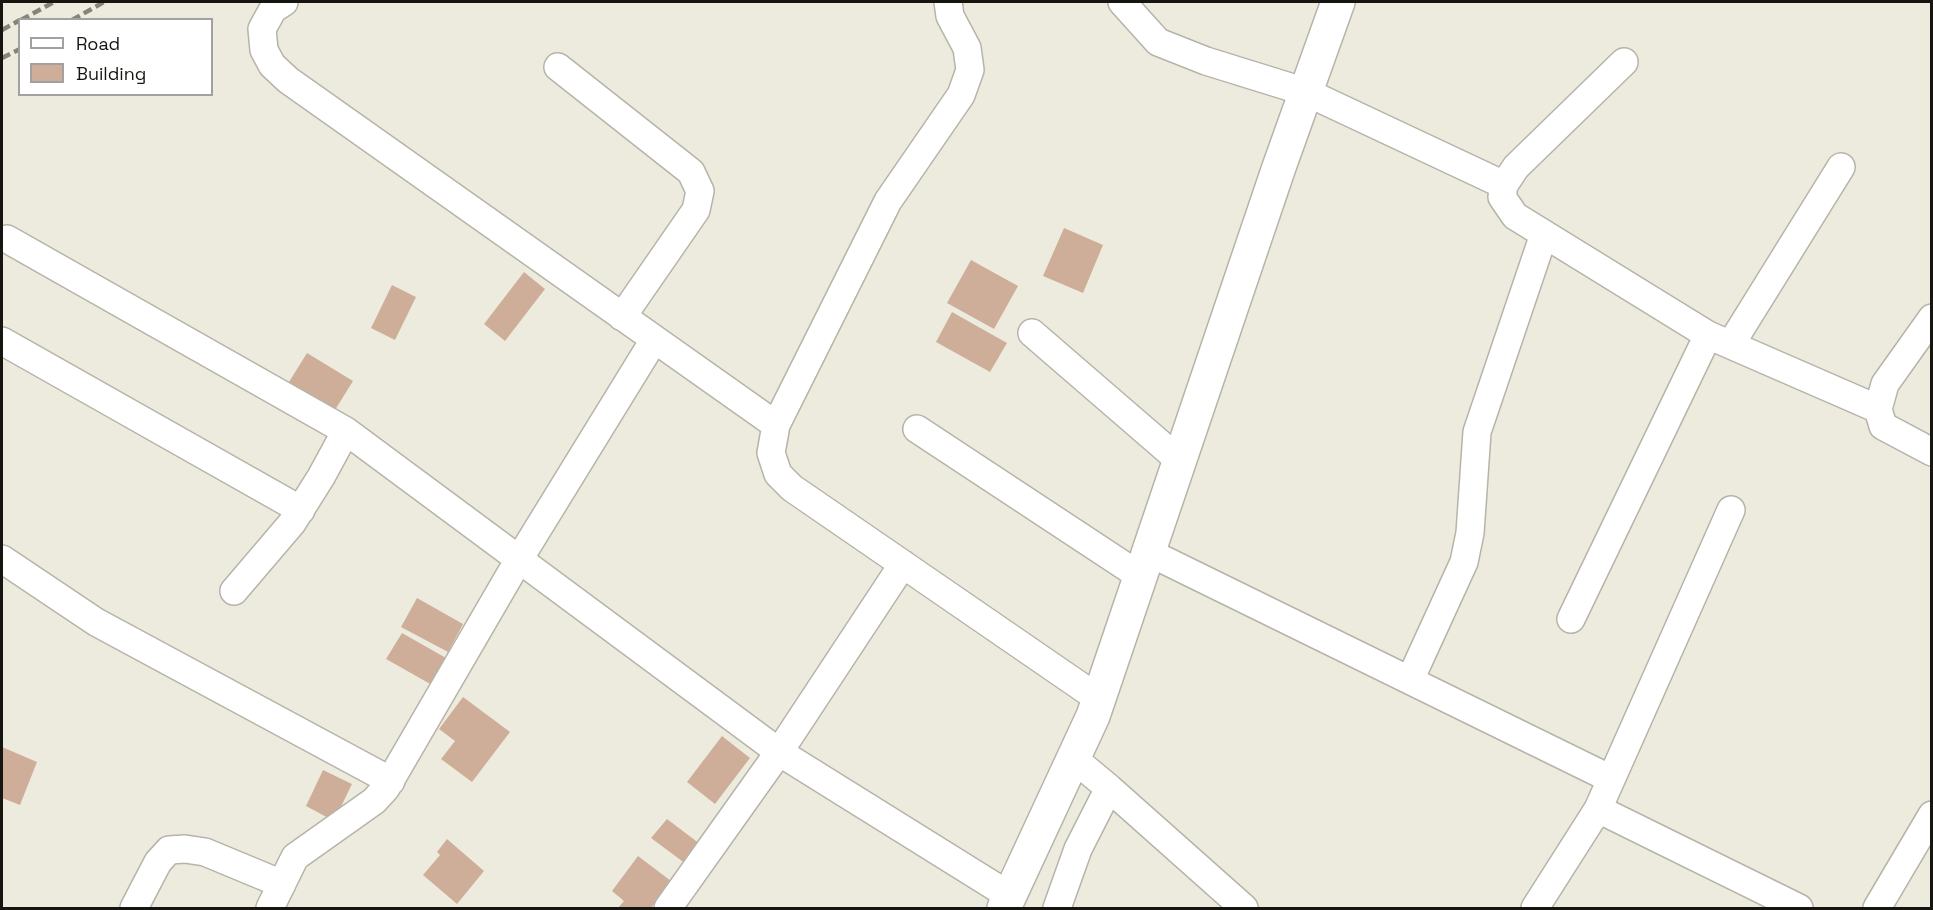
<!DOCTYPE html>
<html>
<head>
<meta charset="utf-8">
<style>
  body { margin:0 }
  #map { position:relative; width:1933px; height:910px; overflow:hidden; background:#edebde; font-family:"Space Grotesk",sans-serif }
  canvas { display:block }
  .frame { position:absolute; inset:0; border:3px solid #161510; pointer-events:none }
  .legend { position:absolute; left:18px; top:18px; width:195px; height:78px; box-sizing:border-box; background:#fff; border:2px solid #a2a19f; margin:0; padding:8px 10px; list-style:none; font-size:18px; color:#161510 }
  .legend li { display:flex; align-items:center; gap:12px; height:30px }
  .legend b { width:30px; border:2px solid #a2a19f }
</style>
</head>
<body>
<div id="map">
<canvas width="1933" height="910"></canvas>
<div class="frame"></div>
<ul class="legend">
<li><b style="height:8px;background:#fff"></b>Road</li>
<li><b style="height:16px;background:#cfae99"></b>Building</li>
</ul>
</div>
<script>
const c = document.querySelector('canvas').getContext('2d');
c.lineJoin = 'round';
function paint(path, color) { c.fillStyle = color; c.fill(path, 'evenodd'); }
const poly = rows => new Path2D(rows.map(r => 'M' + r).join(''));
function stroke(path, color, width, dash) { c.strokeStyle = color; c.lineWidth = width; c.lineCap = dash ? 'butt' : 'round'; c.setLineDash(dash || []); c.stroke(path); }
paint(poly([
  [1064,228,1103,245,1083,293,1043,276],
  [971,260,1018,286,994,329,947,303],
  [524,272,545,289,505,341,484,324],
  [392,285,416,297,395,340,371,328],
  [952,312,1007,343,990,372,936,342],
  [307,353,353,381,335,410,289,382],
  [417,598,463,624,448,652,401,627],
  [402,633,446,658,432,685,386,659],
  [463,697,510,732,472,782,441,759,455,741,439,729],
  [722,736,750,758,715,804,687,782],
  [2,747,37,762,20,805,2,798],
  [323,770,352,784,334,821,306,806],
  [667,819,700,844,686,864,651,838],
  [447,839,484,871,457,904,423,875,440,855,437,852],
  [638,856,671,881,651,908,618,908,624,901,612,891]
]), '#cfae99');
const street = poly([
  [284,2,273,9,262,29,264,50,272,65,288,80,776,425],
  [948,2,950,16,967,48,970,70,961,95,888,201,776,425,771,453,778,474,792,488,1099,699],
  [1122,2,1158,42,1206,61,1306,92,1504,185],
  [1624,62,1516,167,1504,185,1502,197,1515,216,1708,335,1878,409],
  [558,67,691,172,700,191,696,210,622,317],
  [7,239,346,431,779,752,1010,896],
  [1932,318,1885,384,1878,409,1883,426,1932,452],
  [1032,333,1179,460],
  [2,341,301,510],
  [1731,344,1841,167],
  [917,429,1140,576],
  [1148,552,1611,779],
  [2,559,96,622,391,781],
  [234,591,292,523,321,477,346,431],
  [1571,619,1708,335],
  [1410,680,1464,562,1470,533,1477,432,1544,234],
  [1074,759,1109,788,1244,908],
  [1598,809,1799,908],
  [134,908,158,862,169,850,185,849,205,852,282,884],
  [270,908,295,857,374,801,386,788,518,561,654,340],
  [668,908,779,752,903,564],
  [1057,908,1078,849,1109,788],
  [1535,908,1598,809,1731,510],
  [1877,908,1932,815]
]);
const secondary = poly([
  [1004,908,1093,716,1278,170,1338,2]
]);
stroke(street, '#b6b4a8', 30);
stroke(secondary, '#b6b4a8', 36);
stroke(street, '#fff', 27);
stroke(secondary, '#fff', 33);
stroke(poly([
  [21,20,54,2],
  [72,20,104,2],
  [2,30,20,20],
  [2,58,20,49]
]), '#85847a', 4.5, [9, 4.5]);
</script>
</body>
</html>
